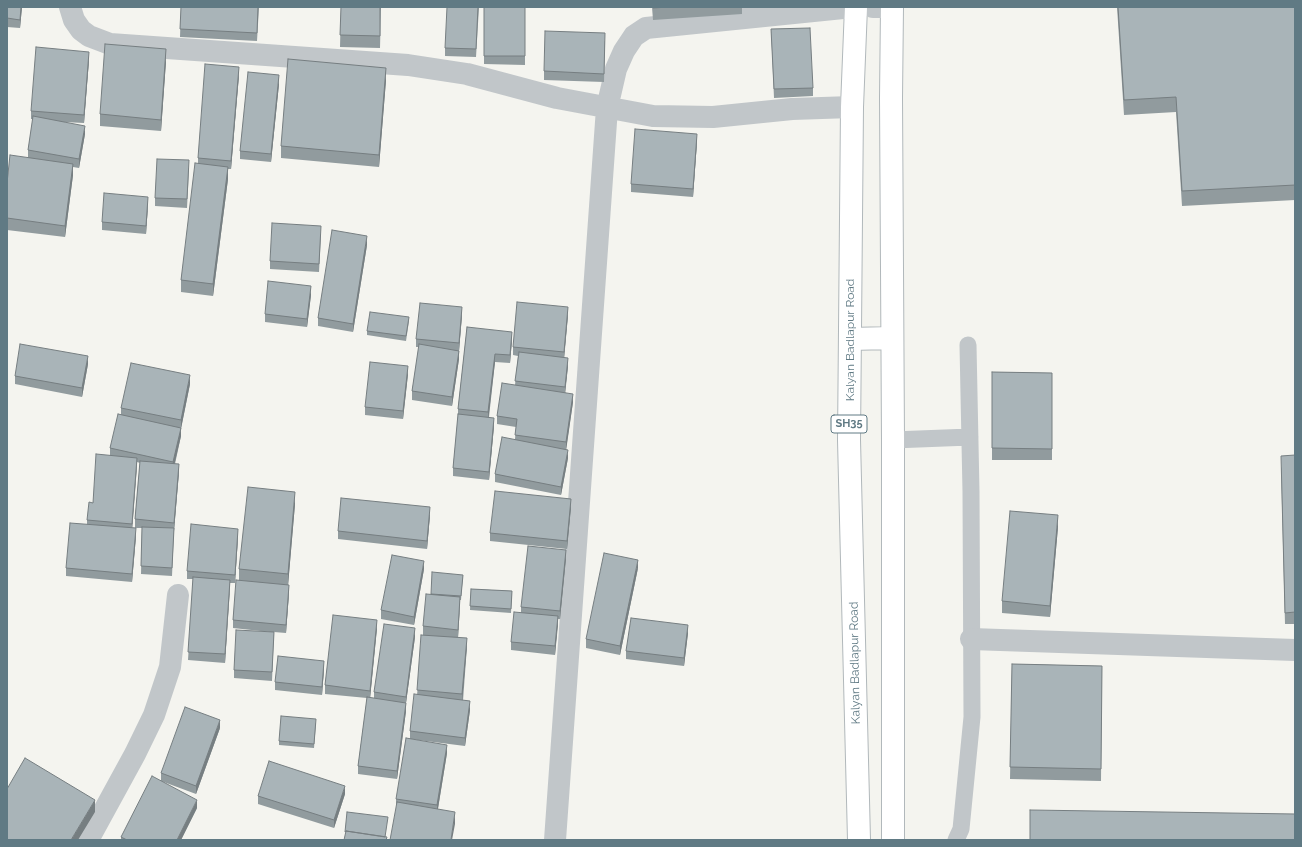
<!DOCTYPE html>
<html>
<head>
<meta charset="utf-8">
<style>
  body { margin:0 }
  #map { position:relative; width:1302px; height:847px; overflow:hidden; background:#f4f4ef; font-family:Raleway,sans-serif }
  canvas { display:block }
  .frame { position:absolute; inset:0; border:8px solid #607a84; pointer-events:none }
</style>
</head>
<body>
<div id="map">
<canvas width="1302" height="847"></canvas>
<div class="frame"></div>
</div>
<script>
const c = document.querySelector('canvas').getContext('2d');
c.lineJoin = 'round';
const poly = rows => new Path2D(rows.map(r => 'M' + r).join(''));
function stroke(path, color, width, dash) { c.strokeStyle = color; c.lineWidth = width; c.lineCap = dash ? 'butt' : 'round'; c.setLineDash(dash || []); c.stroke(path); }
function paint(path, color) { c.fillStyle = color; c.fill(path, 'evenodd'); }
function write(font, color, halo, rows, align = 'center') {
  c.font = font + ' Raleway,sans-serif'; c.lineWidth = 4; c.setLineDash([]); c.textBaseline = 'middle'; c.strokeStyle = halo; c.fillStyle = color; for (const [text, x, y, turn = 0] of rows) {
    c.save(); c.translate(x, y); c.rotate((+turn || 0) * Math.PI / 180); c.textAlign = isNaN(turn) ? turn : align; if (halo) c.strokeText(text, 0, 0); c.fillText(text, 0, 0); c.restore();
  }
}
const primary = poly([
  [856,7,852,107,849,440,859,840],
  [892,7,891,98,893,440,893,840],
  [850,339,892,338]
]);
stroke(primary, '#b1b8bb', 24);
stroke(poly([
  [893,440,970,437],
  [956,840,961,829,972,717,971,492,968,345]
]), '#c1c6c9', 17);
stroke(poly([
  [70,7,74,20,81,30,89,36,110,44,408,65,467,74,557,98,653,116,713,117,792,109,852,107],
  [873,7,892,7],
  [971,639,1295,650],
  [88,840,135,754,154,715,170,667,178,595],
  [555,840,607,108,616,69,624,51,634,36,646,28,853,7]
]), '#c1c6c9', 22);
stroke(primary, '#fff', 22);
paint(poly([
  [7,7,22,7,20,28,7,27],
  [181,7,259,7,257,41,180,37],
  [341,7,381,7,380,48,340,47],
  [479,7,476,57,445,56,445,48],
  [484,7,525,7,525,65,484,64],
  [652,7,742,7,742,14,653,20],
  [1117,7,1295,7,1295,200,1182,206,1176,112,1124,115],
  [771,29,813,88,813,96,774,98],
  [605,41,604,82,544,80,544,71],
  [89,60,84,123,64,122,85,134,79,168,73,167,73,175,65,237,7,230,7,183,28,158,28,150,33,119,31,119,31,111],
  [166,61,161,131,100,126,100,114],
  [239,75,231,169,228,169,228,179,213,296,181,292,181,280,198,163,198,158],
  [386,80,379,167,281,158,281,146],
  [279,84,271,162,240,159,240,151],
  [697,142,693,197,631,192,631,184],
  [189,168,187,208,155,206,155,198],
  [148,205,146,234,102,230,102,222],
  [321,234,319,272,270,269,270,261],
  [367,245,353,332,318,326,318,318],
  [311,295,307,327,265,322,265,314],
  [462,315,459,351,459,359,452,406,412,400,412,391,419,347,416,347,416,339],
  [568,315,564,357,568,366,565,392,573,402,566,449,568,458,561,495,495,482,495,474,515,439,516,427,497,424,497,416,515,385,518,356,513,355,513,347],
  [409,321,406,341,367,335,367,331],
  [467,327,512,340,510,363,495,362,489,417,494,426,489,480,453,476,453,468,458,417,458,409],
  [88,364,82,397,15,384,15,376],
  [992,372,1052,373,1052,460,992,460],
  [408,374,403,419,365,415,365,407],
  [190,384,181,428,181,436,175,464,179,472,174,531,172,576,141,574,142,528,135,528,135,519,140,463,137,462,132,528,136,536,132,582,66,576,66,568,87,524,87,520,93,503,110,455,110,448,121,415,121,408],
  [1295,455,1295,624,1285,624,1281,468],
  [295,504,288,585,289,593,286,633,274,632,272,681,234,678,234,670,270,632,233,628,233,620,239,580,239,569],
  [571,507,567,549,490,541,490,533],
  [430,515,427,549,338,539,338,531],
  [1058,527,1050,617,1002,613,1002,601],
  [238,537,235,583,230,583,225,663,188,660,193,579,187,579,187,571],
  [566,558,560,619,558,619,555,655,511,650,511,642,521,613,521,607],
  [638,568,620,655,586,648,586,639],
  [424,569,414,625,381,619,381,610],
  [463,575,461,600,460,600,458,637,467,646,463,701,470,710,465,746,410,739,410,731,417,695,423,635,423,626,431,594],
  [471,589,512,591,511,613,470,610],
  [377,628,370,698,374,698,374,692,415,637,406,703,406,711,397,779,358,774,358,766,367,698,325,694,325,685],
  [688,633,684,666,626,659,626,651],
  [1012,664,1102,666,1101,781,1010,779],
  [324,669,322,695,275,690,275,682],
  [316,723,314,748,279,745,279,741],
  [220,728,196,794,161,781,161,773],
  [447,753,438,809,455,824,396,804,396,799],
  [345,794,334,828,258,804,258,796],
  [197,808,181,840,121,840,121,837]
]), '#919b9e');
paint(poly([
  [21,7,22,7,20,28,20,20],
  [166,49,166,61,161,131,161,120],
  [89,52,89,60,84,123,84,115],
  [239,67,239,75,231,169,231,161],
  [386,68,386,80,379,167,379,155],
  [279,75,279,84,271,162,271,154],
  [85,126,85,134,79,168,79,159],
  [697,134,697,142,693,197,693,189],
  [73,164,73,175,65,237,65,226],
  [228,167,228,179,213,296,213,284],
  [148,197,148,205,146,234,146,226],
  [367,236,367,245,353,332,353,324],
  [311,286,311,295,307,327,307,319],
  [462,307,462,315,459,351,459,343],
  [568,307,568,315,564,360,564,352],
  [512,332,512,340,510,363,510,355],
  [459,351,459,359,452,406,452,397],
  [495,354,495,362,488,421,488,412],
  [88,356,88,364,82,397,82,388],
  [568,358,568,366,565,395,565,387],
  [408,366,408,374,403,419,403,411],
  [190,375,190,384,181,429,181,420],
  [573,394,573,402,566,451,566,442],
  [494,418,494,426,489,480,489,472],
  [181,428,181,436,173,470,173,462],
  [568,450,568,458,561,495,561,487],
  [137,458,137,466,132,532,132,524],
  [179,464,179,472,174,531,174,523],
  [295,492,295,504,288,586,288,574],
  [571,499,571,507,567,549,567,541],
  [430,507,430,515,427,549,427,541],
  [1058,515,1058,527,1050,617,1050,606],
  [136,528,136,536,132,582,132,574],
  [238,529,238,537,235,583,235,575],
  [566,550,566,558,560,619,560,611],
  [638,560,638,568,620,655,620,646],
  [424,561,424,569,414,625,414,617],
  [230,580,230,588,225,663,225,654],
  [289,585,289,593,286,633,286,625],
  [460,597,460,605,458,638,458,630],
  [558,616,558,625,555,655,555,646],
  [377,620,377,628,370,699,370,691],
  [688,625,688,633,684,666,684,658],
  [415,628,415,637,406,703,406,711,397,779,397,771,406,705,406,697],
  [467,638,467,646,462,702,462,694],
  [324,661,324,669,322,695,322,687],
  [470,701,470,710,465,746,465,738],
  [220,720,220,728,196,794,196,786],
  [447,745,447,753,437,814,437,805],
  [345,786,345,794,334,828,334,820],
  [95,800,95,812,78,840,71,840],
  [197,800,197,808,181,840,177,840],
  [455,812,455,824,452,840,451,840]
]), '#767e81');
const building = poly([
  [7,7,21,7,20,20,7,18,7,7],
  [181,7,258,7,257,33,180,29,181,7],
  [341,7,380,7,380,36,340,35,341,7],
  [447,7,478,7,476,49,445,48,447,7],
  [484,7,525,7,525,56,484,56,484,7],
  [653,7,669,7,653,8,653,7],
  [1118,7,1295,7,1295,185,1182,191,1176,97,1124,100,1118,7],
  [810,28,813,88,774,89,771,29,810,28],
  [545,31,605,33,604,74,544,71,545,31],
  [105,44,166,49,161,120,100,114,105,44],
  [36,47,89,52,84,115,31,111,36,47],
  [288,59,386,68,379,155,281,146,288,59],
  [205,64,239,67,231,161,198,158,205,64],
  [248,72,279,75,271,154,240,151,248,72],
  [33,116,85,126,79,159,28,150,33,116],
  [635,129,697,134,693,189,631,184,635,129],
  [10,155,73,164,65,226,7,218,7,183,10,155],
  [157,159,189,160,187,199,155,198,157,159],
  [195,163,228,167,213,284,181,280,195,163],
  [104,193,148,197,146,226,102,222,104,193],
  [272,223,321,226,319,264,270,261,272,223],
  [332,230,367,236,353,324,318,318,332,230],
  [268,281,311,286,307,319,265,314,268,281],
  [517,302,568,307,564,352,513,347,517,302],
  [420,303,462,307,459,343,416,339,420,303],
  [370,312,409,317,406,336,367,331,370,312],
  [467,327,512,332,510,355,495,354,488,412,458,409,467,327],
  [20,344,88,356,82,388,15,376,20,344],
  [419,344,459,351,452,397,412,391,419,344],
  [519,352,568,358,565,387,515,381,519,352],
  [370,362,408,366,403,411,365,407,370,362],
  [131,363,190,375,181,420,121,408,131,363],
  [992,372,1052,373,1052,449,992,448,992,372],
  [502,383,573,394,566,442,515,435,517,419,497,416,502,383],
  [118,414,181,428,173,462,110,448,118,414],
  [458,414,494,418,489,472,453,468,458,414],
  [502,437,568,450,561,487,495,474,502,437],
  [96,454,137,458,132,524,87,520,89,502,93,503,96,454],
  [1295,455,1295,612,1285,613,1281,456,1295,455],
  [140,461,179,464,174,523,135,519,140,461],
  [248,487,295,492,288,574,239,569,248,487],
  [495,491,571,499,567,541,490,533,495,491],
  [341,498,430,507,427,541,338,531,341,498],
  [1010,511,1058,515,1050,606,1002,601,1010,511],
  [70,523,136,528,132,574,66,568,70,523],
  [191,524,238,529,235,575,187,571,191,524],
  [142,527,174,528,172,568,141,566,142,527],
  [528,546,566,550,560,611,521,607,528,546],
  [604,553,638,560,620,646,586,639,604,553],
  [392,555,424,561,414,617,381,610,392,555],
  [432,572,463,575,461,596,431,594,432,572],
  [193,577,230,580,225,654,188,652,193,577],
  [236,580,289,585,286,625,233,620,236,580],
  [471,589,512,591,511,609,470,606,471,589],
  [426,594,460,597,458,630,423,626,426,594],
  [514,612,558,616,555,646,511,642,514,612],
  [333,615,377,620,370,691,325,685,333,615],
  [631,618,688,625,684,658,626,651,631,618],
  [384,624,415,628,406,697,374,692,384,624],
  [236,630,274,632,272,672,234,670,236,630],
  [421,635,467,638,462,694,417,690,421,635],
  [278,656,324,661,322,687,275,682,278,656],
  [1012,664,1102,666,1101,769,1010,767,1012,664],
  [414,694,470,701,465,738,410,731,414,694],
  [367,697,406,703,397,771,358,766,367,697],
  [185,707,220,720,196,786,161,773,185,707],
  [281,716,316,719,314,744,279,741,281,716],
  [406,738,447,745,437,805,396,799,406,738],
  [25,758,95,800,71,840,7,840,7,789,25,758],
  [269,761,345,786,334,820,258,796,269,761],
  [152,776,197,800,177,840,127,840,121,837,152,776],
  [397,802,455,812,451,840,390,840,397,802],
  [1030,810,1295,814,1295,840,1030,840,1030,810],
  [347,812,388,817,385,837,346,831,345,832,347,812],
  [346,831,387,837,386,840,344,840,346,831]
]);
paint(building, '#a9b4b8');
stroke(building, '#767e81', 1);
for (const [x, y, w] of [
  [849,424,36]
]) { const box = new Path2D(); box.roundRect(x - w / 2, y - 9, w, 18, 3); c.fillStyle = '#fff'; c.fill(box); stroke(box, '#607a84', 1); }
write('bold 11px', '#607a84', null, [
  ["SH35",849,424]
]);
write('12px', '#607a84', '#fff', [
  ["Kalyan Badlapur Road",850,340,-90],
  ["Kalyan Badlapur Road",855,663,-91]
]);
</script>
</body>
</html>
